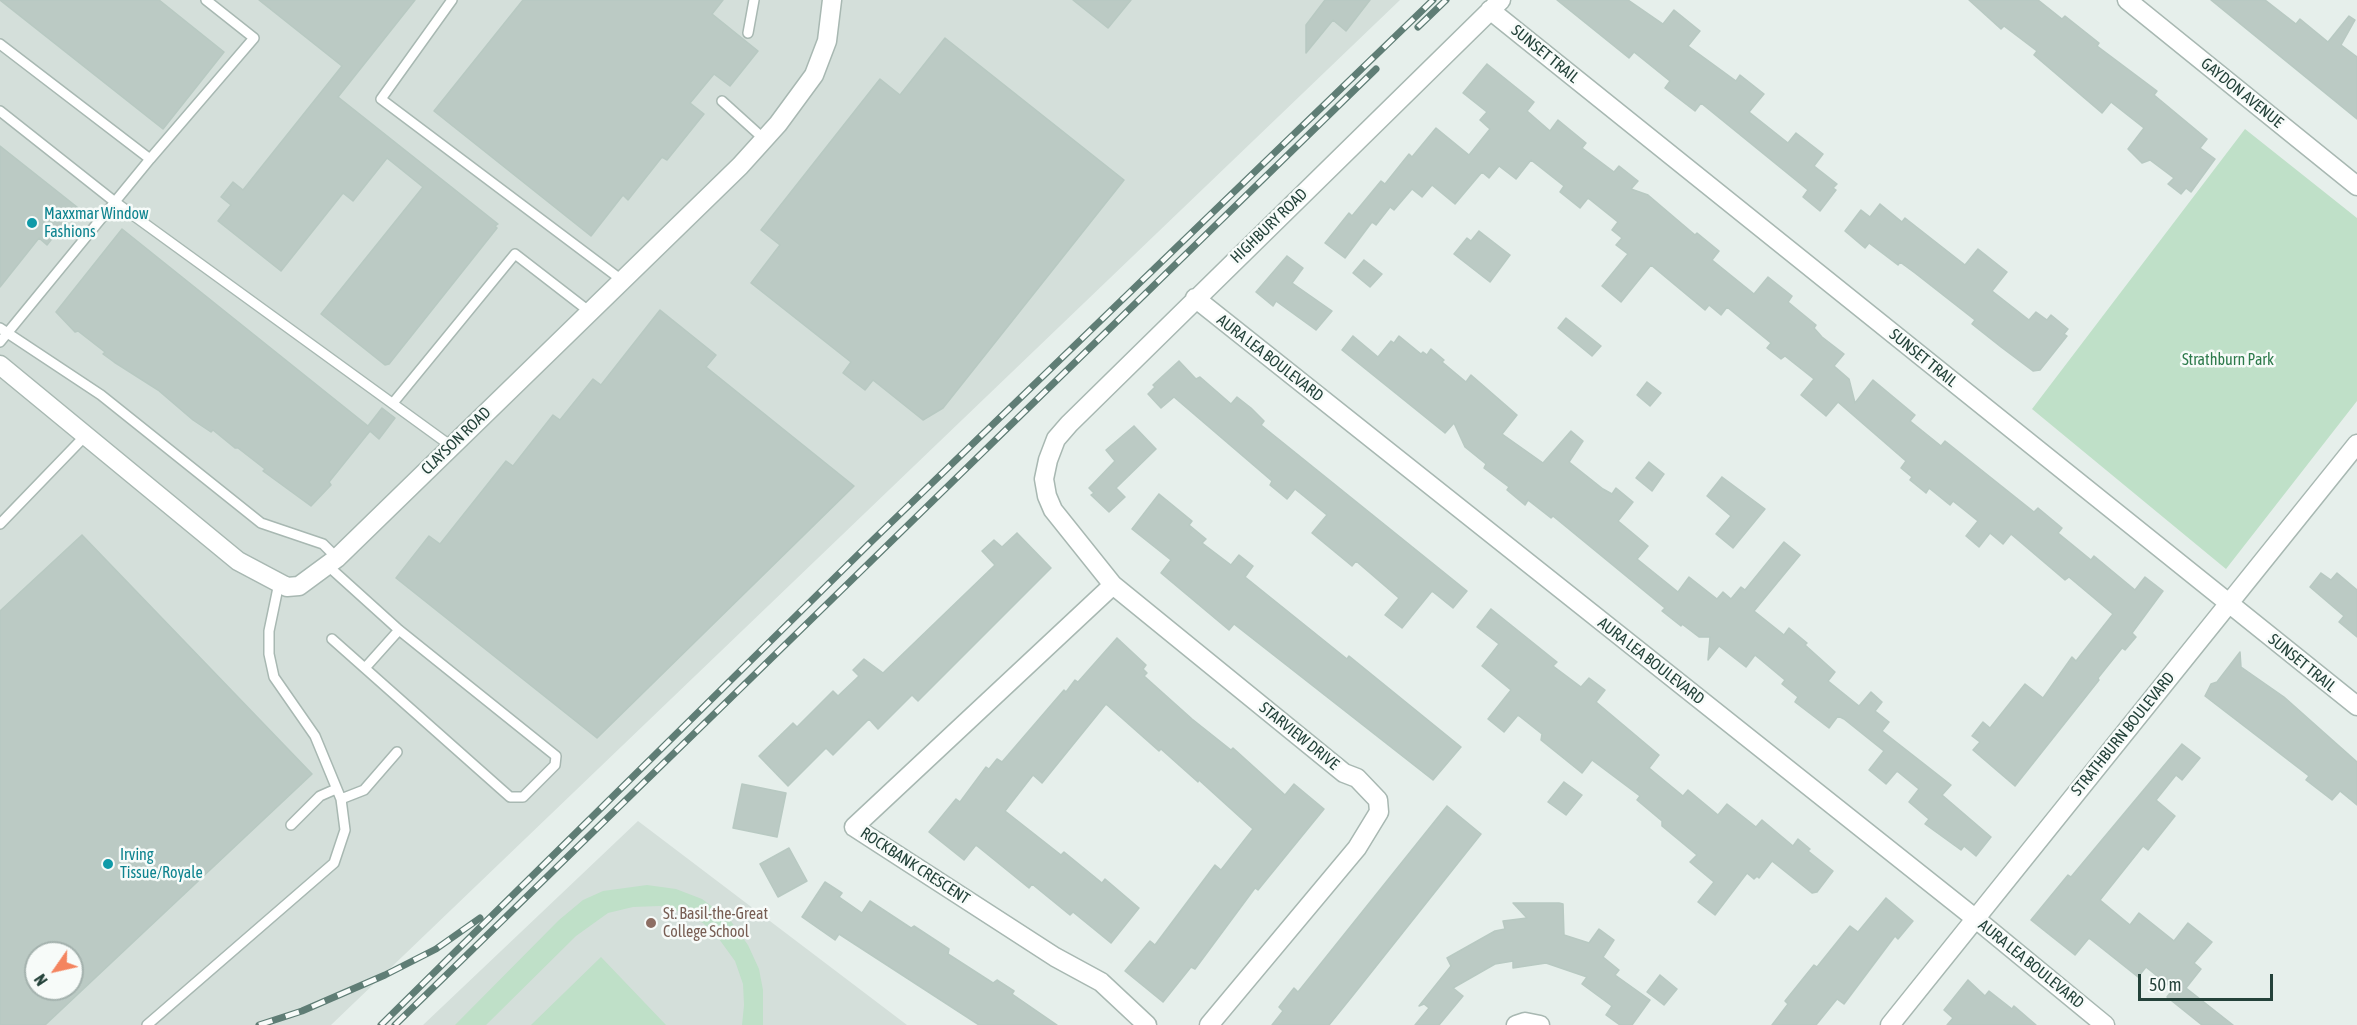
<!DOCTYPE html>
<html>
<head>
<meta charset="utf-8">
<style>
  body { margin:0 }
  #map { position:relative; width:2357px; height:1025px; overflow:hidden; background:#e6efeb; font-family:"Asap Condensed",sans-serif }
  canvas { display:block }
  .north { position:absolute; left:24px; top:941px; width:60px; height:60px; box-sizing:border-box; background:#f7fbf9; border:2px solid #a3b1ad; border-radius:50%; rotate:236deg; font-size:16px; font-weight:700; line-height:24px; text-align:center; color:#24423a }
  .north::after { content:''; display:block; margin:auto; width:21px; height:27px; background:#f4845f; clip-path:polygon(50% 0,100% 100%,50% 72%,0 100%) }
  .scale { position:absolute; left:2138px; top:974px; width:135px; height:27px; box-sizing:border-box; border:3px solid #24423a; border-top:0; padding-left:8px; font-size:18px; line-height:21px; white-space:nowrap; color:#24423a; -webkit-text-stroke:4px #f7fbf9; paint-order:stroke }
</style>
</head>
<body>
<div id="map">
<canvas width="2357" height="1025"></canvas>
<div class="north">N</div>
<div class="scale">50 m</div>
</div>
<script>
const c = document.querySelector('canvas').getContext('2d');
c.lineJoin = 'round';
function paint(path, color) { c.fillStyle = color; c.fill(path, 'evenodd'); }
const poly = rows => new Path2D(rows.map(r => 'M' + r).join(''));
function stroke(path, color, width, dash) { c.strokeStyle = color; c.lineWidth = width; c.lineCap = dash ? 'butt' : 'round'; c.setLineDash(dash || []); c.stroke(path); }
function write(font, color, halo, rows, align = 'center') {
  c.font = font + ' "Asap Condensed",sans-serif'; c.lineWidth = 5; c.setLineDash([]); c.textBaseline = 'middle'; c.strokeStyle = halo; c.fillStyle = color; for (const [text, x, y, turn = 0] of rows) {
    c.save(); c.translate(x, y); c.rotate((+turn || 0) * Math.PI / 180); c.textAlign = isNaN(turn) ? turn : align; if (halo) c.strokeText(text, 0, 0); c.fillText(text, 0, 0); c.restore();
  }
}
paint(poly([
  [0,0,1400,0,331,1025,0,1025],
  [36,953,72,953,72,989,36,989],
  [638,821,907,1025,423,1025]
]), '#d4dfda');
paint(poly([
  [2245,129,2357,218,2357,401,2226,569,2032,409],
  [647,885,676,889,702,899,730,920,748,945,759,969,763,990,763,1025,742,1025,744,1005,743,984,735,961,719,939,703,923,684,913,660,906,633,907,608,913,576,936,486,1025,455,1025,559,920,583,900,603,891],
  [601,957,666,1025,531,1025]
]), '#bfe0c8');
const building = poly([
  [0,0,159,0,224,52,163,129,0,0],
  [259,0,415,0,338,97,498,224,495,226,497,228,389,364,385,365,321,314,423,187,387,158,353,201,343,193,281,271,218,221,231,205,221,197,233,182,243,190,342,66,259,0],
  [523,0,723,0,712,14,758,51,730,86,714,74,690,103,704,114,667,160,662,157,628,200,623,195,591,236,434,111,523,0],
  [1073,0,1131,0,1108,28,1073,0],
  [1325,0,1370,0,1346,31,1333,20,1306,53,1306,25,1325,0],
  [1557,0,1628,0,1663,24,1674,10,1700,31,1688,46,1736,81,1740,75,1764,94,1749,112,1788,143,1796,133,1823,154,1814,166,1837,184,1833,188,1836,190,1820,211,1803,197,1808,190,1701,103,1695,111,1665,88,1670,81,1634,52,1629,58,1557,0],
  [1969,0,2038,0,2062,19,2065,16,2099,43,2097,46,2157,91,2154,95,2207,139,2200,148,2215,159,2191,192,2186,188,2181,194,2168,184,2174,178,2150,160,2142,163,2128,149,2144,128,2111,102,2102,113,2034,55,2037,51,2004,26,2001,29,1969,0],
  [2211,0,2265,0,2296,24,2300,19,2328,42,2349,16,2355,20,2341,45,2357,57,2357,119,2211,0],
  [945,38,1124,180,943,408,923,420,873,380,865,390,843,373,851,362,751,283,780,245,761,230,880,79,900,95,945,38],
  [1487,64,1534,102,1527,111,1550,131,1558,120,1586,143,1582,148,1614,172,1619,166,1638,181,1631,189,1648,195,1695,235,1697,233,1719,251,1712,260,1754,294,1768,277,1792,296,1788,302,1816,325,1814,328,1822,337,1844,354,1834,366,1849,379,1855,403,1873,380,1915,415,1910,421,1941,446,1945,441,2034,512,2038,508,2062,528,2058,533,2091,560,2094,556,2135,590,2145,577,2163,591,2132,633,2136,637,2125,650,2122,648,2098,678,2099,680,2015,786,1973,750,1980,742,1972,736,1983,722,1990,728,2025,684,2043,698,2072,657,2076,661,2113,614,2069,577,2065,580,2011,534,2003,544,1990,533,1979,547,1966,536,1978,521,1953,501,1950,505,1929,488,1926,493,1910,480,1912,477,1901,468,1906,461,1838,402,1826,416,1801,395,1814,379,1785,356,1781,359,1767,348,1771,343,1727,307,1721,315,1709,305,1705,310,1651,265,1621,302,1602,286,1628,254,1616,245,1622,238,1612,230,1618,222,1588,198,1580,208,1560,192,1564,186,1531,160,1516,179,1499,166,1489,178,1482,172,1455,204,1432,185,1422,197,1412,189,1394,210,1390,207,1376,225,1372,222,1345,258,1325,243,1349,213,1352,216,1381,181,1385,184,1409,154,1412,157,1436,128,1469,155,1490,129,1480,120,1487,112,1463,93,1487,64],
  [0,146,77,207,47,245,39,238,0,287,0,146],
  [1880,204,1902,222,1905,218,1965,265,1978,249,2007,272,1992,291,2029,320,2036,312,2047,320,2051,315,2068,329,2064,334,2067,336,2040,370,2033,371,2001,347,1972,324,1975,320,1915,273,1900,262,1898,265,1869,243,1865,248,1845,231,1861,210,1870,217,1880,204],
  [122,229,368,426,382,408,395,418,379,439,370,431,329,482,331,485,311,506,263,471,265,469,238,448,235,448,213,430,211,432,193,420,158,390,114,362,103,354,105,352,78,331,75,332,56,312,122,229],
  [1479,231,1510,255,1490,282,1454,254,1467,238,1471,241,1479,231],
  [1287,256,1303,268,1292,283,1332,311,1316,330,1276,301,1273,306,1256,292,1287,256],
  [1364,260,1382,274,1370,287,1353,273,1364,260],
  [660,310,716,355,706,367,854,486,597,738,396,578,429,536,440,544,506,461,513,466,553,415,560,420,593,379,601,385,660,310],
  [1566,318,1601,346,1592,356,1558,328,1566,318],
  [1353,336,1378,357,1391,341,1394,343,1399,336,1421,354,1423,352,1427,355,1431,349,1444,360,1442,362,1466,382,1471,375,1517,415,1502,434,1543,463,1571,431,1583,441,1569,462,1603,489,1612,494,1616,488,1633,502,1618,521,1648,546,1637,559,1678,592,1689,577,1717,599,1723,592,1731,599,1741,587,1745,590,1784,542,1800,555,1754,611,1784,635,1789,628,1807,643,1805,645,1835,672,1828,681,1859,706,1871,692,1882,702,1875,711,1889,722,1882,731,1951,785,1942,795,1991,837,1976,856,1964,846,1961,850,1925,824,1929,819,1909,802,1919,789,1897,771,1886,784,1869,770,1884,751,1844,719,1838,716,1829,728,1795,702,1798,697,1782,684,1785,680,1755,655,1746,667,1719,646,1708,660,1710,637,1699,637,1682,624,1681,626,1662,611,1665,608,1553,516,1551,518,1528,500,1525,505,1507,490,1509,487,1484,468,1486,464,1465,447,1454,423,1445,433,1342,350,1353,336],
  [1179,361,1196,379,1200,377,1231,404,1237,397,1251,408,1264,421,1261,425,1467,591,1453,608,1432,591,1402,628,1385,615,1399,598,1356,561,1352,566,1312,533,1327,515,1295,489,1287,499,1270,485,1272,481,1174,397,1161,408,1148,394,1155,387,1153,385,1179,361],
  [1647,382,1661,393,1650,406,1637,395,1647,382],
  [1134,426,1156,449,1116,488,1125,497,1109,512,1091,495,1094,493,1089,488,1115,461,1106,450,1134,426],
  [1649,462,1664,474,1652,491,1636,478,1649,462],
  [1722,477,1765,509,1733,548,1716,534,1731,516,1707,496,1722,477],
  [1159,494,1192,521,1189,525,1206,539,1202,543,1231,565,1239,555,1253,566,1245,577,1347,659,1349,656,1461,747,1433,780,1234,624,1229,630,1161,573,1171,560,1132,529,1159,494],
  [1017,533,1051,568,918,701,912,695,878,729,869,719,833,755,826,748,788,786,759,756,793,723,797,727,833,691,838,696,859,676,853,670,864,659,883,673,995,565,982,551,994,540,1002,547,1017,533],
  [82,535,312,774,45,1025,0,1025,0,611,82,535],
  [36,953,72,953,72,989,36,989,36,953],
  [2321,573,2331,580,2337,573,2357,590,2357,637,2339,622,2344,616,2310,587,2321,573],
  [1491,609,1557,662,1553,666,1581,687,1589,678,1605,690,1596,702,1659,755,1649,768,1683,796,1688,790,1718,815,1727,804,1756,827,1762,820,1793,846,1798,839,1810,849,1808,851,1833,871,1817,892,1812,893,1772,861,1759,878,1757,876,1754,879,1747,873,1715,915,1698,902,1714,882,1690,862,1697,855,1662,826,1662,821,1637,800,1640,796,1592,760,1582,773,1541,740,1542,734,1518,715,1504,732,1488,719,1511,690,1482,666,1499,644,1477,627,1491,609],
  [1117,638,1146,665,1143,669,1147,673,1144,676,1192,719,1231,750,1233,748,1285,795,1294,784,1324,809,1258,890,1255,888,1195,969,1191,967,1163,1002,1125,971,1150,941,1155,945,1215,865,1221,870,1253,829,1199,780,1198,782,1161,749,1159,751,1106,704,1042,783,1033,775,1005,811,1061,855,1064,852,1102,883,1105,879,1139,908,1111,943,1073,912,1070,915,1032,884,1029,888,976,845,964,860,929,832,956,799,960,802,986,767,989,769,997,759,1002,762,1064,690,1066,692,1075,680,1078,682,1117,638],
  [2240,652,2241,667,2284,697,2357,762,2357,805,2340,791,2332,800,2306,780,2309,776,2205,696,2211,684,2217,682,2240,652],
  [2182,744,2200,758,2182,780,2176,775,2156,800,2175,816,2148,850,2143,846,2100,900,2130,925,2139,913,2174,941,2188,923,2212,942,2194,963,2201,969,2186,988,2233,1025,2202,1025,2167,997,2173,989,2146,967,2138,977,2089,938,2075,955,2031,920,2068,875,2071,877,2182,744],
  [1564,782,1582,795,1566,815,1548,802,1564,782],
  [742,784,786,793,777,837,733,828,742,784],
  [1447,806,1481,834,1354,994,1329,1025,1272,1025,1283,1011,1279,1007,1294,988,1298,992,1447,806],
  [789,848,807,881,778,897,760,864,789,848],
  [825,882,842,893,839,897,862,913,870,901,911,928,914,926,949,949,948,954,993,983,997,980,1014,991,1012,994,1057,1025,979,1025,839,934,835,940,802,917,825,882],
  [1886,898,1913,921,1898,939,1895,936,1844,1004,1837,999,1816,1025,1772,1025,1788,1004,1785,1001,1814,965,1817,967,1850,926,1858,932,1886,898],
  [1513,903,1559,903,1563,904,1564,935,1589,943,1599,929,1614,940,1603,957,1619,970,1615,975,1650,1000,1632,1025,1620,1025,1606,1015,1612,1006,1582,984,1587,977,1546,963,1513,968,1513,961,1495,964,1453,988,1463,996,1439,1025,1415,1025,1429,1008,1424,1004,1419,1006,1451,966,1447,958,1495,931,1505,929,1503,921,1527,918,1513,903],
  [1660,975,1677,989,1664,1005,1647,992,1660,975],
  [1968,980,1985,996,1989,991,2012,1009,2014,1006,2036,1025,1947,1025,1953,1018,1944,1010,1968,980]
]);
paint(building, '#bbcac4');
stroke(building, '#b8c9c2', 1.5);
const service = poly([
  [452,0,381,99,623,281],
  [748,33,754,0],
  [0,44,150,159,254,38,206,0],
  [722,101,764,139],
  [0,111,115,202,451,446],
  [0,328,101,395,261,523,323,544,337,558],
  [0,342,150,159],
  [393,403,515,254,590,312],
  [0,524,86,435],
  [327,565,399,630,556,756,555,765,523,797,510,797,332,639],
  [365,668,399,630],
  [341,799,364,790,397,752],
  [291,825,320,796,336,789],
  [147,1025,334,863,345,830,341,799,315,736,274,677,269,654,269,631,279,583]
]);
const minor = poly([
  [2127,0,2357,186],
  [1490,10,2357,706],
  [1195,298,1976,919,2105,1025],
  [0,365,238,561,287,587,299,586,337,558,740,166,778,124,814,75,827,41,832,0],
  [1113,585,854,827,1055,957,1101,982,1147,1025],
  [1209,1025,1357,848,1379,812,1378,800,1357,778,1344,773,1113,585,1053,510,1047,496,1044,479,1048,460,1056,439,1069,424,1501,0],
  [1516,1025,1525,1022,1540,1025],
  [1890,1025,2357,444]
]);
stroke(service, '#a8b8b2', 12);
stroke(minor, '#a8b8b2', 21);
stroke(service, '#fff', 9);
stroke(minor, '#fff', 18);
const rail = poly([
  [1418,27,1446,0],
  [259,1025,302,1011,385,975,436,949,480,918],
  [381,1025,874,539,1433,0],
  [395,1025,1376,69]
]);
stroke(rail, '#5f7d75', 7);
stroke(rail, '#f7fbf9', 4.5, [14]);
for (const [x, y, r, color] of [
  [32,223,6,"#0f9aa8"],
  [108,864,6,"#0f9aa8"],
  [651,923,6,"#8d6e63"]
]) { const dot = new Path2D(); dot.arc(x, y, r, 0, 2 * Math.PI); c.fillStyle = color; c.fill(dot); stroke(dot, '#f7fbf9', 2); }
write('16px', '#24423a', '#f7fbf9', [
  ["SUNSET TRAIL",1545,54,39],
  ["GAYDON AVENUE",2242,93,39],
  ["HIGHBURY ROAD",1269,226,-44],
  ["AURA LEA BOULEVARD",1270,358,38],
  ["SUNSET TRAIL",1923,358,39],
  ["CLAYSON ROAD",456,441,-44],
  ["AURA LEA BOULEVARD",1651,661,38],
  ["SUNSET TRAIL",2302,663,39],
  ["STRATHBURN BOULEVARD",2123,734,-51],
  ["STARVIEW DRIVE",1299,736,39],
  ["ROCKBANK CRESCENT",915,866,33],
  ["AURA LEA BOULEVARD",2031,964,39]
]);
write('16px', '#0d838f', '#f7fbf9', [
  ["Maxxmar Window",44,214],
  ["Fashions",44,232],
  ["Irving",120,855],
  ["Tissue/Royale",120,873]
], 'left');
write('16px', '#2d7a4b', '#f7fbf9', [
  ["Strathburn Park",2228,360]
]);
write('16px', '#785e54', '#f7fbf9', [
  ["St. Basil-the-Great",663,914],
  ["College School",663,932]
], 'left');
</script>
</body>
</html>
